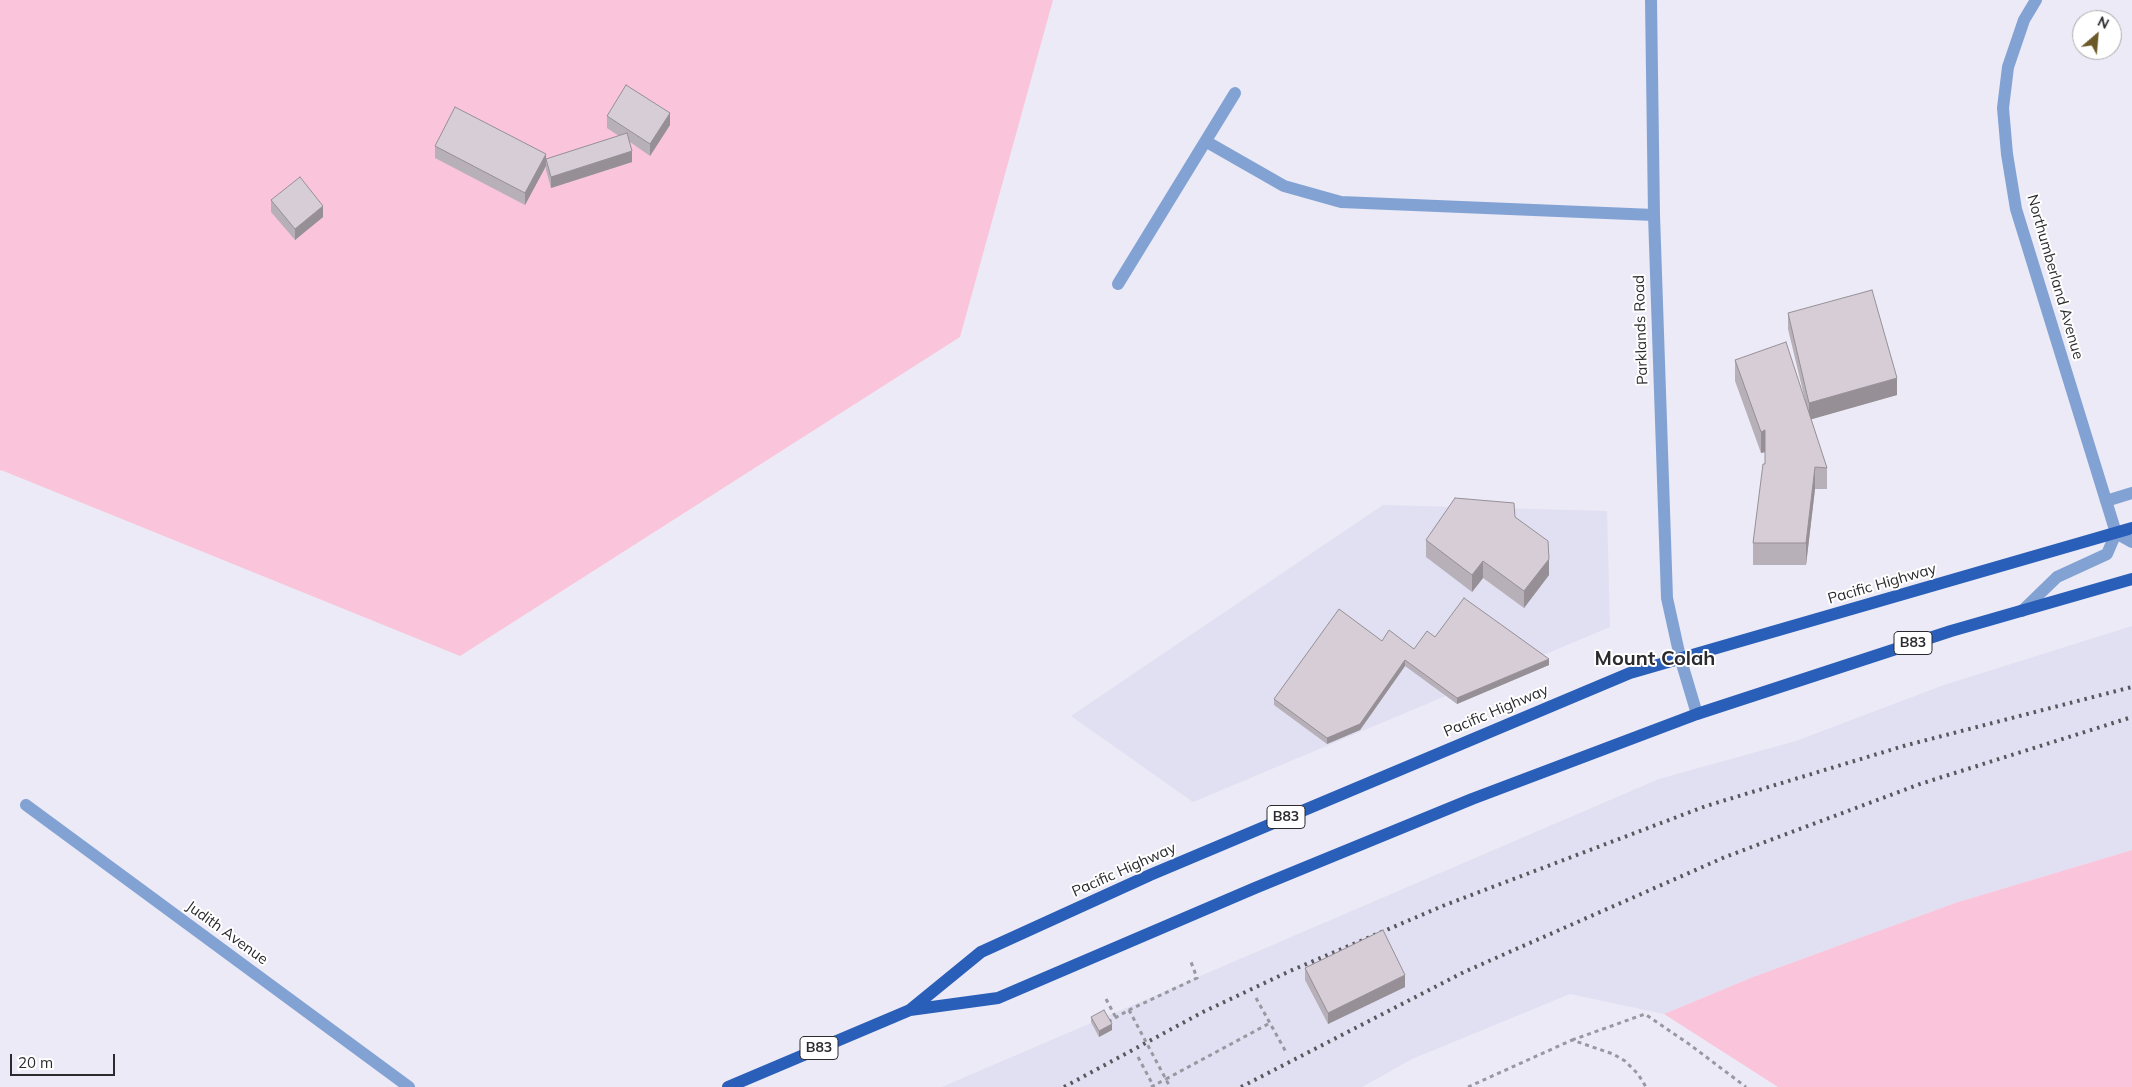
<!DOCTYPE html>
<html>
<head>
<meta charset="utf-8">
<style>
  body { margin:0 }
  #map { position:relative; width:2132px; height:1087px; overflow:hidden; background:#ebeaf6; font-family:Mulish,sans-serif }
  canvas { display:block }
  .north { position:absolute; left:2072px; top:10px; width:50px; height:50px; box-sizing:border-box; background:#fff; border:1px solid #aaaaab; border-radius:50%; rotate:27deg; font-size:14px; font-weight:700; line-height:20px; text-align:center; color:#2b2a2e }
  .north::after { content:''; display:block; margin:auto; width:18px; height:22px; background:#6d5928; clip-path:polygon(50% 0,100% 100%,50% 72%,0 100%) }
  .scale { position:absolute; left:10px; top:1054px; width:105px; height:22px; box-sizing:border-box; border:2px solid #2b2a2e; border-top:0; padding-left:6px; font-size:15px; line-height:18px; white-space:nowrap; color:#2b2a2e; -webkit-text-stroke:4px #fff; paint-order:stroke }
</style>
</head>
<body>
<div id="map">
<canvas width="2132" height="1087"></canvas>
<div class="north">N</div>
<div class="scale">20 m</div>
</div>
<script>
const c = document.querySelector('canvas').getContext('2d');
c.lineJoin = 'round';
function paint(path, color) { c.fillStyle = color; c.fill(path, 'evenodd'); }
const poly = rows => new Path2D(rows.map(r => 'M' + r).join(''));
function stroke(path, color, width, dash) { c.strokeStyle = color; c.lineWidth = width; c.lineCap = dash ? 'butt' : 'round'; c.setLineDash(dash || []); c.stroke(path); }
function write(font, color, halo, rows, align = 'center') {
  c.font = font + ' Mulish,sans-serif'; c.lineWidth = 4; c.setLineDash([]); c.textBaseline = 'middle'; c.strokeStyle = halo; c.fillStyle = color; for (const [text, x, y, turn = 0] of rows) {
    c.save(); c.translate(x, y); c.rotate((+turn || 0) * Math.PI / 180); c.textAlign = isNaN(turn) ? turn : align; if (halo) c.strokeText(text, 0, 0); c.fillText(text, 0, 0); c.restore();
  }
}
paint(poly([
  [1383,505,1607,511,1610,627,1193,802,1071,716],
  [2132,626,2132,850,1955,903,1753,977,1664,1014,1570,994,1412,1059,1362,1087,942,1087,1659,779,1796,741,1944,685]
]), '#e1dff2');
paint(poly([
  [0,0,1053,0,960,337,460,656,1,470,0,471],
  [2132,850,2132,1087,1778,1087,1664,1014,1753,977,1955,903]
]), '#fac5da');
stroke(poly([
  [1256,998,1286,1052],
  [1106,999,1115,1016,1111,1018],
  [1108,1022,1129,1010,1197,978,1191,962],
  [1572,1040,1645,1014,1689,1044,1746,1087],
  [1138,1057,1154,1087],
  [1166,1079,1270,1023],
  [1468,1087,1572,1040,1613,1054,1625,1061,1638,1074,1646,1087]
]), '#9998a1', 3, [4, 4]);
stroke(poly([
  [1207,142,1284,186,1341,202,1654,215],
  [1118,284,1235,93]
]), '#83a2d4', 12);
stroke(poly([
  [1651,0,1654,215,1667,598,1680,657,1697,714],
  [2106,501,2132,493],
  [2116,533,2132,542],
  [2022,611,2057,577,2107,554,2116,533,2016,209,2007,154,2003,108,2008,67,2024,20,2036,0],
  [26,805,409,1087]
]), '#83a2d4', 12);
stroke(poly([
  [910,1010,981,952,1150,875,1630,673,2132,528],
  [728,1087,910,1010,998,998,1255,888,1472,799,1697,714,1951,631,2132,579]
]), '#295eb9', 12);
stroke(poly([
  [1064,1087,1203,1012,1290,971,1445,905,1706,806,1907,745,2132,687],
  [1241,1087,1464,972,1725,857,1920,784,2132,717]
]), '#58575d', 4, [2.5, 5]);
stroke(poly([
  [1129,1010,1170,1087],
  [1151,1087,1166,1079]
]), '#9998a1', 3, [4, 4]);
paint(poly([
  [607,116,670,125,650,156,630,142,632,162,551,188,546,170,546,166,525,205,435,158,435,146,546,159,619,136,607,128],
  [271,200,323,217,295,240,271,212],
  [1788,313,1897,395,1811,419,1827,468,1827,489,1815,489,1806,565,1753,565,1753,543,1765,464,1765,452,1761,453,1735,381,1735,360,1805,400,1788,329],
  [1515,517,1549,575,1524,608,1483,578,1472,592,1426,557,1426,540],
  [1435,637,1549,665,1457,704,1405,666,1360,730,1327,744,1274,705,1274,699,1382,641,1414,649],
  [1305,968,1405,987,1328,1024,1305,980],
  [1091,1017,1112,1030,1099,1037,1091,1022]
]), '#b8b0b9');
paint(poly([
  [670,113,670,125,650,156,650,144],
  [632,151,632,162,551,188,551,177],
  [546,154,546,166,525,205,525,193],
  [323,206,323,217,295,240,295,229],
  [1897,378,1897,395,1809,420,1809,403],
  [1765,430,1765,452,1761,453,1761,432],
  [1815,467,1815,489,1806,565,1806,543],
  [1549,559,1549,575,1524,608,1524,591],
  [1483,561,1483,578,1472,592,1472,575],
  [1549,659,1549,665,1457,704,1457,698],
  [1405,660,1405,666,1360,730,1327,744,1327,738],
  [1405,975,1405,987,1328,1024,1328,1013],
  [1112,1024,1112,1030,1099,1037,1099,1031]
]), '#969096');
const building = poly([
  [626,85,670,113,650,144,607,116,626,85],
  [455,107,546,154,525,193,435,146,455,107],
  [627,133,632,151,551,177,546,159,627,133],
  [300,177,323,206,295,229,271,200,300,177],
  [1872,290,1897,378,1809,403,1788,313,1872,290],
  [1786,342,1827,468,1815,467,1806,543,1753,543,1763,464,1765,464,1765,430,1761,432,1735,360,1786,342],
  [1455,498,1514,503,1515,517,1548,541,1549,559,1524,591,1483,561,1472,575,1426,540,1455,498],
  [1464,598,1549,659,1457,698,1405,660,1360,724,1327,738,1274,699,1339,609,1382,641,1389,630,1414,649,1427,631,1435,637,1464,598],
  [1383,930,1405,975,1328,1013,1305,968,1383,930],
  [1104,1010,1112,1024,1099,1031,1091,1017,1104,1010]
]);
paint(building, '#d6cdd7');
stroke(building, '#969096', 1);
for (const [x, y, w] of [
  [1913,643,38],
  [1286,817,38],
  [819,1048,38]
]) { const box = new Path2D(); box.roundRect(x - w / 2, y - 11.5, w, 23, 4); c.fillStyle = '#fff'; c.fill(box); stroke(box, '#2b2a2e', 1); }
write('bold 14px', '#2b2a2e', null, [
  ["B83",1913,643],
  ["B83",1286,817],
  ["B83",819,1048]
]);
write('15px', '#2b2a2e', '#fff', [
  ["Northumberland Avenue",2055,277,74],
  ["Parklands Road",1641,330,-92],
  ["Pacific Highway",1882,584,-16],
  ["Pacific Highway",1496,711,-23],
  ["Pacific Highway",1124,870,-24],
  ["Judith Avenue",227,933,36]
]);
write('bold 20px', '#2b2a2e', '#fff', [
  ["Mount Colah",1655,659]
]);
</script>
</body>
</html>
